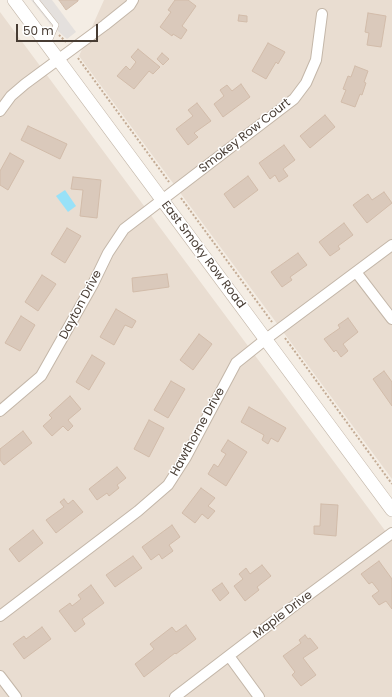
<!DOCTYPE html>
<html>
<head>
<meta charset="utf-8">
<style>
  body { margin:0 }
  #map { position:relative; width:392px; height:697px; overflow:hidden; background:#f4ede4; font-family:Poppins,sans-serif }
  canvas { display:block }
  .scale { position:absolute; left:16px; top:24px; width:82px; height:18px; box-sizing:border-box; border:2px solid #473c33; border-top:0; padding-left:5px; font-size:12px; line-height:14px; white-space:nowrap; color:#473c33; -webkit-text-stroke:3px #fff; paint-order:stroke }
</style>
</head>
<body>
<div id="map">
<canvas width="392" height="697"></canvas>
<div class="scale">50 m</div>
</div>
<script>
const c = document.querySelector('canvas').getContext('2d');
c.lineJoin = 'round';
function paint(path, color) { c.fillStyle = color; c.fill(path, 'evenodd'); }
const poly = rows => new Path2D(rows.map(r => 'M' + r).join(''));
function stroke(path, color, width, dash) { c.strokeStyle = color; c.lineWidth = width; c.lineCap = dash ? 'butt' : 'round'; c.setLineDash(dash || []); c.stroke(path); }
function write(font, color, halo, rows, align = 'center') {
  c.font = font + ' Poppins,sans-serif'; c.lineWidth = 3; c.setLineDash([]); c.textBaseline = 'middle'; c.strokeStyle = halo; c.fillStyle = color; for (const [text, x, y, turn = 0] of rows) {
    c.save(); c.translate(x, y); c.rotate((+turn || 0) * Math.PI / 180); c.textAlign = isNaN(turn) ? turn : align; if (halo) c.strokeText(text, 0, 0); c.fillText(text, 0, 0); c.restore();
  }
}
paint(poly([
  [104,0,392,0,392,479,79,56],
  [0,12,392,540,392,697,0,697]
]), '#e9ddd1');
paint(poly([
  [31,0,52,0,76,32,67,39,50,24]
]), '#e4e0dd');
paint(poly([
  [65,190,76,206,68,212,56,196]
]), '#98e1f8');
const building = poly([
  [59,0,78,0,78,1,66,10,59,0],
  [175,0,188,0,196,6,182,26,187,30,181,39,173,34,172,36,160,27,171,12,168,10,175,0],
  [368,13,386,16,381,47,367,45,369,33,365,32,368,13],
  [239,15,247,16,247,22,238,21,239,15],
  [268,43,285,52,278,64,276,62,266,79,252,71,268,43],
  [138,49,160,67,153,74,149,71,134,89,117,76,126,66,130,70,136,62,131,57,138,49],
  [162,53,169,59,163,65,157,59,162,53],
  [355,66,368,71,364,82,366,83,362,95,360,94,355,107,341,102,346,90,343,89,348,76,351,77,355,66],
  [241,84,250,97,223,117,214,104,224,96,220,90,227,85,232,91,241,84],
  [197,103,211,121,194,133,198,137,188,145,176,129,193,116,188,110,197,103],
  [325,115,335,127,310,148,300,136,325,115],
  [28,126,67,144,60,159,21,140,28,126],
  [284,145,295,160,283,169,288,176,279,182,275,175,270,179,259,163,284,145],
  [10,153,24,161,8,190,0,185,0,171,10,153],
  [248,176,258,190,234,208,224,194,248,176],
  [73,177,101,180,97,218,80,216,83,190,71,189,73,177],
  [384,192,392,203,367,223,353,205,368,194,372,200,384,192],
  [344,223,353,235,338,246,340,249,330,256,319,242,344,223],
  [67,228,81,236,65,263,51,254,67,228],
  [298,253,307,265,290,277,292,280,282,287,271,272,298,253],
  [167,274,169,287,133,292,132,278,167,274],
  [42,275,56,284,38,311,25,302,42,275],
  [116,309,136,321,132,328,125,325,114,345,100,337,116,309],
  [21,316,35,325,20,351,5,343,21,316],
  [348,318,358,332,343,344,348,351,341,357,336,350,334,352,324,339,340,328,338,325,348,318],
  [199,334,212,344,193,370,180,360,199,334],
  [92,355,105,363,89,390,76,382,92,355],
  [384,371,392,382,392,406,373,379,384,371],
  [171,381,185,389,168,418,154,410,171,381],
  [70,396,81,409,68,420,73,426,68,431,63,426,52,436,43,426,52,418,49,415,70,396],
  [249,407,286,428,278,442,271,438,268,444,262,440,264,435,241,422,249,407],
  [149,420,164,428,149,457,134,449,149,420],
  [23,431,32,443,4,465,0,460,0,449,23,431],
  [228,440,247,452,226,486,208,474,214,464,218,467,226,454,221,451,228,440],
  [117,467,126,478,117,485,119,488,109,496,107,493,97,500,89,489,117,467],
  [201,488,215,498,208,506,215,511,208,519,202,514,195,523,182,513,201,488],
  [64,499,68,504,73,500,83,512,56,533,46,520,64,507,60,502,64,499],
  [321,504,338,505,336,536,314,534,314,526,320,526,321,504],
  [172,525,180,537,169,545,173,551,162,559,159,554,151,560,142,547,172,525],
  [33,530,43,543,19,562,9,549,33,530],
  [133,556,142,568,115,587,106,575,133,556],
  [379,561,392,579,392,609,386,601,379,605,372,596,379,591,372,582,369,584,361,574,379,561],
  [262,565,271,576,257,587,259,590,245,601,234,586,243,579,239,574,246,568,250,574,262,565],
  [222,583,229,593,220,601,212,590,222,583],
  [91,585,104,603,82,619,85,624,75,632,59,611,70,603,72,606,81,599,78,595,91,585],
  [186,625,196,639,176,654,175,653,144,677,135,664,154,649,150,644,172,627,176,632,186,625],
  [42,627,51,639,24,659,13,644,24,636,26,639,42,627],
  [305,635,308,639,310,638,318,648,303,658,316,675,301,686,292,675,295,672,283,656,301,643,299,640,305,635]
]);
paint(building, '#dac9bb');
stroke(building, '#d2bcaa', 1);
const service = poly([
  [36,0,56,25,48,44]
]);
const minor = poly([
  [0,111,11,96,25,84,105,25,130,5,133,0],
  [356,272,392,319],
  [0,411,41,376,93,284,108,253,124,229,294,99,306,83,316,60,322,14],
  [0,616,138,511,168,485,186,457,236,363,266,339,392,245],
  [229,656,259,697],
  [0,676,16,697],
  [175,697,303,599,392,533]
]);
const tertiary = poly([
  [14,0,392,510]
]);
stroke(service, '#c3b6a8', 6);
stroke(minor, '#c3b6a8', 12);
stroke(tertiary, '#c3b6a8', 14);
stroke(poly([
  [59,35,66,42],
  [78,58,169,182],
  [181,198,272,322],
  [285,338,392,484]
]), '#c4ac95', 2, [2, 2]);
stroke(service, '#fff', 5);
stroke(minor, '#fff', 10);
stroke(tertiary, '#fff', 13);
write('12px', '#473c33', '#fff', [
  ["Smokey Row Court",245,136,-38],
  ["East Smoky Row Road",203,255,53],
  ["Dayton Drive",81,305,-62],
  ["Hawthorne Drive",198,432,-61],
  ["Maple Drive",283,615,-37]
]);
</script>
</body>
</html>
